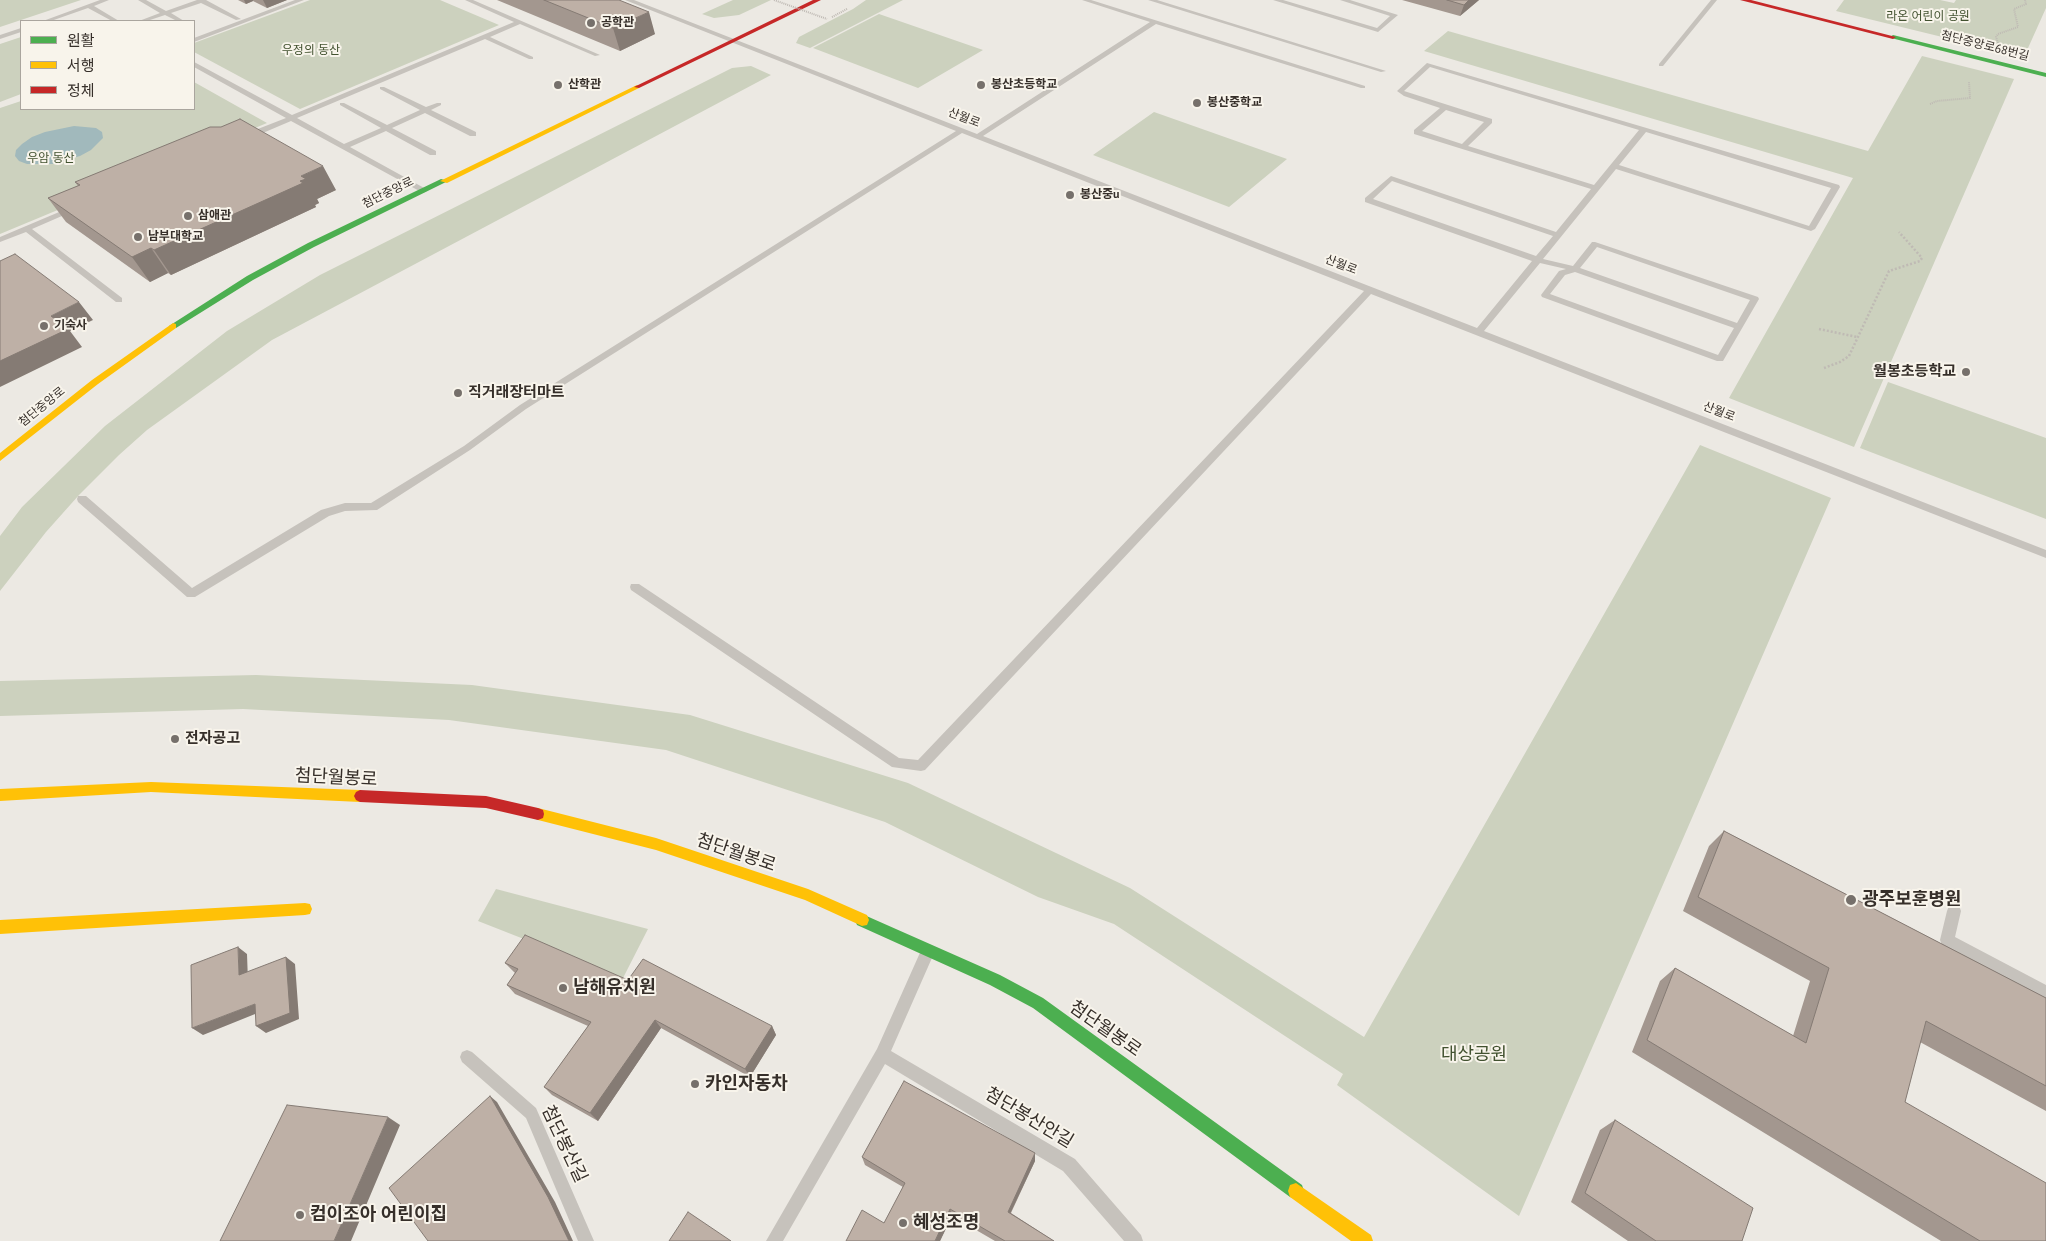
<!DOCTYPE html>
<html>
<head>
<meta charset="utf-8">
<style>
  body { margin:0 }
  #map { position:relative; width:2046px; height:1241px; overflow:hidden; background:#ece9e3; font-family:"PT Sans","Noto Sans KR",sans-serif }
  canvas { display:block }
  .legend { position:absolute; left:20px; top:20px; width:175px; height:90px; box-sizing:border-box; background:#f8f4eb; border:1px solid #aaa59e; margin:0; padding:6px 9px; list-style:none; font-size:15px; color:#362f2a }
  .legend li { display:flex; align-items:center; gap:10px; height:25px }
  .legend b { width:25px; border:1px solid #aaa59e }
</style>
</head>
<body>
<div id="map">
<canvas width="2046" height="1241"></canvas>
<ul class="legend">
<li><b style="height:6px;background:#4caf50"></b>원활</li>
<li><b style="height:6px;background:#ffc107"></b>서행</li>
<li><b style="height:6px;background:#c62828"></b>정체</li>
</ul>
</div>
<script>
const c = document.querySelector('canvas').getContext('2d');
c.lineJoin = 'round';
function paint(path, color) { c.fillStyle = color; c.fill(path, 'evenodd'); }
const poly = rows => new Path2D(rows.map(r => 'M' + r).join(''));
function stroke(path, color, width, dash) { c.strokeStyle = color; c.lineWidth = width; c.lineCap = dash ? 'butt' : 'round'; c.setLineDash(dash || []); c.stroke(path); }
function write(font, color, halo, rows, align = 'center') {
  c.font = font + ' "PT Sans","Noto Sans KR",sans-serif'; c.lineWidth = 4; c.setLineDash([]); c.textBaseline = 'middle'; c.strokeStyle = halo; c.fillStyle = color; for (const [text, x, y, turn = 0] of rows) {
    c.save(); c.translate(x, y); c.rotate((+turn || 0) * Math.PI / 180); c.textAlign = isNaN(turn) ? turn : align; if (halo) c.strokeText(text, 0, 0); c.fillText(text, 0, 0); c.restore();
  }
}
paint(poly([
  [0,0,81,0,0,27],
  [310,0,440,0,499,25,300,109,194,52,194,43],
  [733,0,771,0,739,15,714,18,702,14],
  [866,0,903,0,810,48,796,43,799,37,853,9],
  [1844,0,1940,0,1954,3,1956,0,2046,0,2046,8,2024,57,1836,11],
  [879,14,983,50,918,88,813,48],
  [1448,31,1868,151,1922,56,2014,79,1854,447,1729,398,1853,178,1424,51],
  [21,37,21,94,0,102,0,44],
  [751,66,771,75,272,340,147,430,119,455,79,495,46,532,0,591,0,536,22,507,105,426,227,331,320,275,732,68],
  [194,82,267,123,0,234,0,108,21,101,21,109,194,109],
  [1154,112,1287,159,1229,207,1093,155],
  [1888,382,2046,438,2046,519,1860,448],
  [1700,445,1831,498,1519,1216,1337,1085,1343,1074,1114,924,1038,897,885,822,666,750,449,720,243,709,0,716,0,681,256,675,472,685,690,715,908,783,1130,888,1364,1037],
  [496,889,648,929,623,978,478,921]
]), '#ccd1be');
paint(poly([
  [74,126,96,128,102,132,103,138,91,150,80,156,52,164,27,164,19,161,15,156,16,150,22,144,32,137,45,132]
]), '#a1b9bc');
stroke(poly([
  [832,17,847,9],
  [1998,43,1996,37,1998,34,2018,27,2014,9,2026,4,2025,0],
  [1930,104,1937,101,1970,98,1969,82]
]), '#bfbab4', 2, [1, 1]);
stroke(poly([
  [1819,329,1857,337],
  [1824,368,1840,362,1849,356,1889,271,1920,261,1922,258,1899,232]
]), '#bfbab4', 2.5, [2, 2]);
paint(poly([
  [100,0,109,0,94,6,119,21,112,21,88,8,51,21,43,21,100,0],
  [138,0,146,0,166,11,197,0,206,0,241,19,236,20,201,3,171,13,184,21,177,21,165,15,147,21,139,21,160,13,138,0],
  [295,0,304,0,194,42,194,38,295,0],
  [465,0,473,0,600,55,595,56,520,24,490,37,533,57,533,59,529,59,485,39,297,118,344,144,381,128,340,105,340,103,344,103,387,125,420,110,380,89,380,87,384,87,426,107,437,103,441,103,441,105,431,110,476,132,476,136,470,136,425,113,392,128,436,151,436,155,430,155,386,131,350,147,426,189,427,191,423,193,291,121,251,138,245,138,245,134,286,118,194,67,194,62,196,63,292,115,514,22,465,0],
  [625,0,634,0,977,134,1150,22,1082,0,1091,0,1365,86,1365,88,1361,88,1156,24,983,136,1477,328,1532,261,1365,202,1365,198,1391,176,1556,232,1591,189,1414,134,1414,130,1440,108,1404,96,1397,91,1427,63,1839,185,1840,187,1815,229,1811,231,1616,169,1543,259,1573,266,1592,242,1595,242,1758,297,1759,299,1723,361,1717,361,1542,297,1541,295,1559,271,1566,269,1540,263,1484,331,2046,550,2046,558,1371,294,925,770,921,771,892,767,631,590,630,587,631,584,639,584,899,758,918,760,1364,291,962,133,526,409,470,450,377,510,345,511,329,516,195,597,187,597,78,502,77,499,78,496,86,496,192,588,321,510,345,503,371,503,464,446,520,405,956,131,625,0],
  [1430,67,1639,130,1594,185,1468,146,1492,123,1492,119,1404,91,1430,67],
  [1446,110,1484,122,1462,144,1422,131,1446,110],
  [1646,132,1831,188,1809,226,1619,165,1646,132],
  [1392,181,1553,236,1536,256,1373,199,1392,181],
  [1597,247,1750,300,1737,323,1580,268,1597,247],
  [1575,272,1734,328,1718,355,1550,294,1565,275,1575,272],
  [1148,0,1157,0,1386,71,1381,72,1148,0],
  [1273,0,1283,0,1377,28,1390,16,1340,0,1350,0,1398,15,1378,32,1273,0],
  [1711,0,1717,0,1663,66,1659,66,1659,64,1711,0],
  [21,28,21,32,0,39,0,35,21,28],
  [71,207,78,209,32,229,122,298,122,302,116,302,26,232,0,242,0,237,71,207],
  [1954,905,1959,906,1961,911,1955,937,2046,985,2046,1000,1942,945,1940,940,1947,911,1949,906,1954,905],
  [928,944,933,946,935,951,891,1051,1075,1159,1141,1235,1143,1241,1124,1241,1063,1171,885,1064,783,1241,766,1241,877,1049,923,946,928,944],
  [467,1050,472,1052,536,1108,594,1241,578,1241,526,1118,462,1062,460,1057,462,1052,467,1050]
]), '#c6c2bc');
paint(poly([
  [1893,35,2046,73,2046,77,1891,38,1890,37,1893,35],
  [441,179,448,181,314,247,253,280,176,328,170,328,169,326,247,276,308,243,441,179],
  [862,914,1000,975,1043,998,1302,1185,1304,1191,1302,1197,1296,1199,1290,1197,1033,1008,990,985,857,925,855,920,857,915,862,914]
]), '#4caf50');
paint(poly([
  [637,85,639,86,639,88,447,183,440,181,637,85],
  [173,323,176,324,176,328,98,384,0,461,0,453,92,380,173,323],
  [151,782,360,790,364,792,366,796,364,800,360,802,151,792,0,801,0,789,151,782],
  [538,808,656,838,808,889,867,915,869,920,867,925,862,926,805,900,656,850,538,820,533,818,532,814,533,810,538,808],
  [305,903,310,904,312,909,310,914,305,915,0,934,0,920,305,903],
  [1296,1183,1371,1235,1373,1241,1351,1241,1290,1197,1288,1191,1290,1185,1296,1183]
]), '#ffc107');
paint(poly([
  [813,0,821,0,639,88,634,87,813,0],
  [1740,0,1751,0,1896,37,1893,39,1740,0],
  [360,790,486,796,538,808,543,810,544,814,543,818,538,820,486,808,360,802,356,800,354,796,356,792,360,790]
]), '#c62828');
stroke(poly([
  [774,0,827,19]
]), '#bfbab4', 2, [1, 1]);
paint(poly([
  [238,0,287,0,267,8,253,1,246,4],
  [497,0,619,0,655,34,620,51],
  [1402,0,1479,0,1460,16],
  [75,182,336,190,317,199,319,203,315,205,316,207,171,275,168,273,150,282,66,222,48,198,78,186],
  [1724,831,2046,998,2046,1111,1920,1042,1905,1102,2046,1241,1941,1241,1632,1052,1660,981,1675,968,1793,1036,1810,981,1683,911,1709,846],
  [505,963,628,980,772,1026,776,1035,750,1077,661,1028,598,1121,552,1095,544,1087,588,1026,515,994,507,985,515,973],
  [1615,1120,1742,1241,1628,1241,1571,1202,1600,1130],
  [862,1157,1035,1161,1011,1213,1054,1241,995,1241,952,1216,940,1241,846,1241,884,1223,903,1187,865,1165]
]), '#a3978f');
paint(poly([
  [244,0,253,0,253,1,246,4],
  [263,0,287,0,267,8],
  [1469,0,1479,0,1460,16,1464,5],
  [649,12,655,34,620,51,613,28],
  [323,166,336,190,317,199,319,203,315,205,316,207,171,275,154,250,300,181,301,176],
  [151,248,168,273,150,282,132,257],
  [79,302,93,320,70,331,82,347,0,387,0,361,51,316],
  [238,947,247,954,248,982,239,975],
  [286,957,295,964,299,1019,266,1033,256,1026],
  [255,1004,265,1010,203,1035,192,1028],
  [655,1020,661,1028,598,1121,590,1113],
  [772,1026,776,1035,750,1077,745,1069],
  [490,1096,497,1102,555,1202,573,1241,569,1241],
  [388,1117,400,1125,351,1241,334,1241],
  [1035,1153,1035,1161,1008,1218,1008,1212],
  [950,1209,952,1216,940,1241,935,1241]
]), '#857b74');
const building = poly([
  [544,0,619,0,649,12,613,28,544,0],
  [1447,0,1469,0,1464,5,1447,0],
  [240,119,323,166,301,176,306,179,300,181,303,183,154,250,151,248,132,257,48,198,80,185,75,182,210,127,221,127,240,119],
  [15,254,79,302,51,316,68,329,0,361,0,261,15,254],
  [1724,831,2046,998,2046,1086,1926,1021,1905,1102,2046,1183,2046,1241,1980,1241,1647,1040,1675,968,1806,1043,1829,968,1698,897,1724,831],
  [525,935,628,980,643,959,772,1026,745,1069,655,1020,590,1113,544,1087,591,1022,507,985,518,969,505,963,525,935],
  [238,947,239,975,286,957,290,1013,256,1026,255,1004,192,1028,191,965,238,947],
  [904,1081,1035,1153,1008,1212,1054,1241,1005,1241,950,1209,935,1241,846,1241,862,1210,884,1223,905,1183,862,1157,904,1081],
  [490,1096,548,1197,569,1241,428,1241,389,1188,490,1096],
  [287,1105,388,1117,334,1241,220,1241,287,1105],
  [1615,1120,1753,1208,1742,1241,1656,1241,1585,1193,1615,1120],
  [688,1212,731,1241,669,1241,688,1212]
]);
paint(building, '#beb0a6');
stroke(building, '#857b74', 1);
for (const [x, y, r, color] of [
  [591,23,5,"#76706b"],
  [558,85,5,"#76706b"],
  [981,85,5,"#76706b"],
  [1197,103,5,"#76706b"],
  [1070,195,5,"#76706b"],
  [188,216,5,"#76706b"],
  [138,237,5,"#76706b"],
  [44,326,5,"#76706b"],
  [1966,372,5,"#76706b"],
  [458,393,5,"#76706b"],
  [175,739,5,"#76706b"],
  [1851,900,6,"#76706b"],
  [563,988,5,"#76706b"],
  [695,1084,5,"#76706b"],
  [300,1215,5,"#76706b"],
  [903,1223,5,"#76706b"]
]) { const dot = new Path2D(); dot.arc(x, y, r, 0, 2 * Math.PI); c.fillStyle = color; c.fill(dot); stroke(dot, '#f8f4eb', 2); }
write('12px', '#425230', '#f8f4eb', [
  ["라온 어린이 공원",1928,17],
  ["우정의 동산",311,51],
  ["우암 동산",51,159]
]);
write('bold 12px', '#362f2a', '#f8f4eb', [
  ["공학관",601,23],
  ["산학관",568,85],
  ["봉산초등학교",991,85],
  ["봉산중학교",1207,103],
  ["봉산중u",1080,195],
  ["삼애관",198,216],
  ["남부대학교",148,237],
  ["기숙사",54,326]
], 'left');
write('12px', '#362f2a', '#f8f4eb', [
  ["첨단중앙로68번길",1985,46,14],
  ["산월로",964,118,21],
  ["첨단중앙로",388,193,-26],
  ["산월로",1341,265,21],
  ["첨단중앙로",42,407,-39],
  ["산월로",1719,412,21]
]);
write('bold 15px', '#362f2a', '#f8f4eb', [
  ["월봉초등학교",1956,372,"right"],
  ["직거래장터마트",468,393],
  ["전자공고",185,739]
], 'left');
write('18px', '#362f2a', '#f8f4eb', [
  ["첨단월봉로",336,778,3],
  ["첨단월봉로",736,853,19],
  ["첨단월봉로",1105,1029,35],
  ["첨단봉산안길",1029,1118,31],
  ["첨단봉산길",564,1144,65]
]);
write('bold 18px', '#362f2a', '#f8f4eb', [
  ["광주보훈병원",1862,900],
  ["남해유치원",573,988],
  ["카인자동차",705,1084],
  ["컴이조아 어린이집",310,1215],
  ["혜성조명",913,1223]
], 'left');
write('18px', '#425230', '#f8f4eb', [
  ["대상공원",1474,1055]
]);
</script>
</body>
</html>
